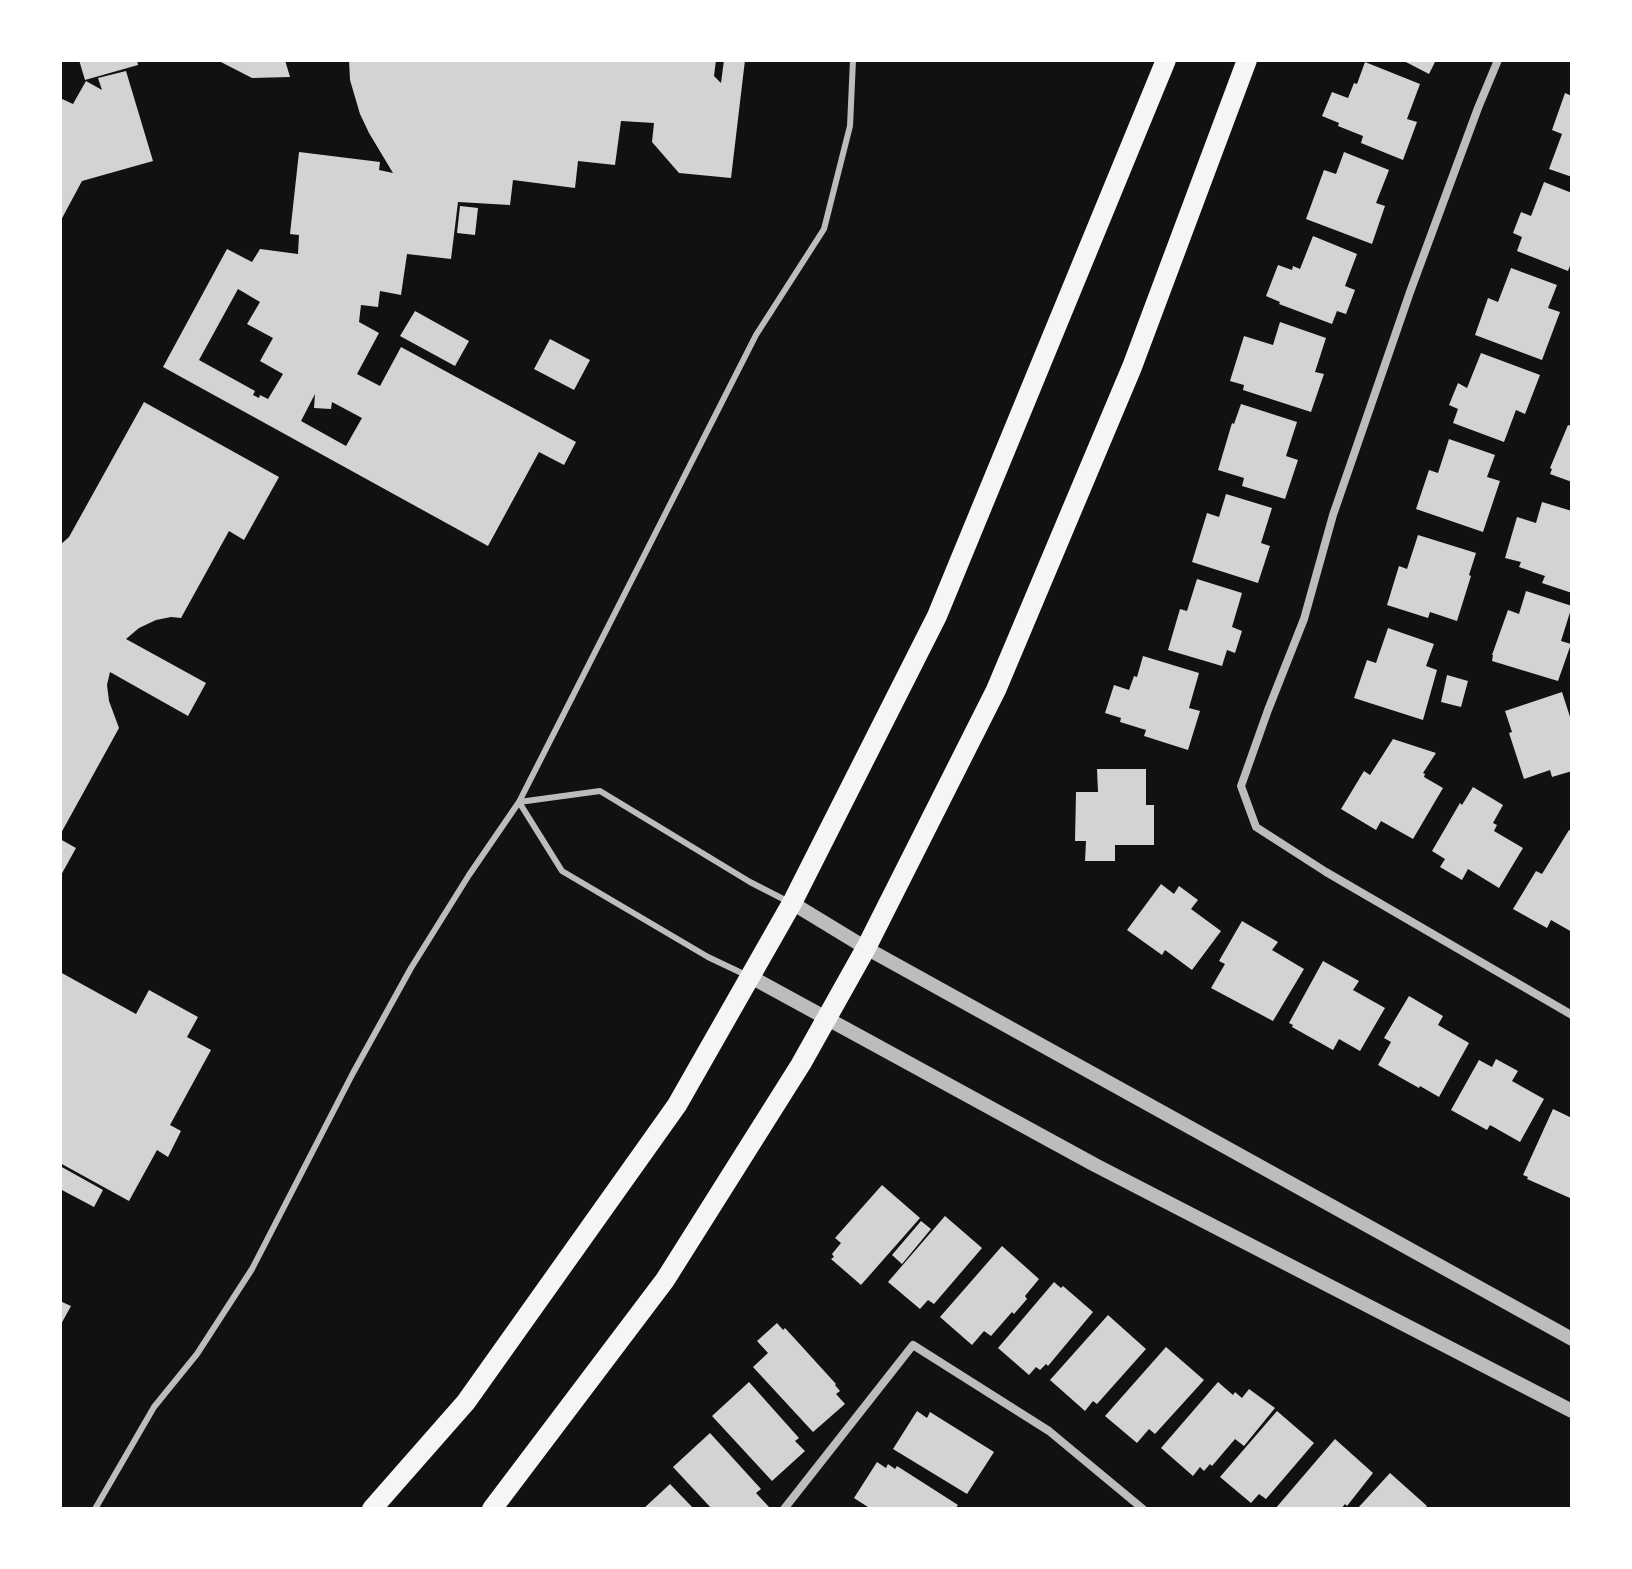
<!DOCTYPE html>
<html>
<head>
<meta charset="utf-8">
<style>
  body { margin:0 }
  #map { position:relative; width:1632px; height:1569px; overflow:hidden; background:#111; font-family:"Varela Round",sans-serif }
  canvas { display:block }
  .frame { position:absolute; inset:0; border:62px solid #fff; pointer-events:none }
</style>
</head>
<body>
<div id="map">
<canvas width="1632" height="1569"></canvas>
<div class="frame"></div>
</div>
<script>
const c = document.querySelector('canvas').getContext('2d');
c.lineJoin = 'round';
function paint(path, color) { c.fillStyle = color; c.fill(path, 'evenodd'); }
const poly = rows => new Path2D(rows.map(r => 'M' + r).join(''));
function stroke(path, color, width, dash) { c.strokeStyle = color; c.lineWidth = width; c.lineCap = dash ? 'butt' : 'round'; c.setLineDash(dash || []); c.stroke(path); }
paint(poly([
  [79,60,137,60,138,65,85,80],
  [217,60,285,60,290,77,252,78],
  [349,60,716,60,714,76,721,83,724,60,745,60,731,178,679,173,652,142,654,123,621,121,615,165,578,161,575,188,513,180,510,205,458,202,451,259,407,254,401,295,380,291,378,307,361,305,359,322,379,333,357,374,380,386,401,347,576,442,564,465,539,452,488,546,163,367,227,249,252,262,260,249,298,254,299,235,290,234,299,152,380,162,379,170,393,173,369,133,360,114,350,80],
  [238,289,260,302,247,324,273,338,260,361,283,374,268,399,260,395,259,398,253,395,255,391,199,360],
  [315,394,314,408,331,409,332,402,362,418,346,446,301,421],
  [1402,60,1436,60,1429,74],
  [1365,62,1420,84,1407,119,1417,122,1403,160,1361,143,1363,136,1338,126,1339,123,1322,116,1332,92,1348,98,1354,83,1357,84],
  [126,71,153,161,82,181,60,222,60,98,73,104,86,81,102,90,98,78],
  [1565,93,1572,96,1572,177,1549,169,1562,134,1552,130],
  [1344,152,1389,170,1376,203,1385,206,1372,244,1306,219,1324,170,1336,174],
  [1544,182,1572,193,1572,261,1568,271,1517,251,1522,237,1513,233,1521,212,1531,216],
  [460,206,478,208,475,235,457,233],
  [1313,236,1357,254,1345,286,1355,290,1346,314,1337,311,1332,324,1279,304,1280,302,1266,296,1278,265,1292,270,1293,266,1300,269],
  [1511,268,1557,285,1548,308,1560,312,1542,360,1475,335,1488,298,1498,302],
  [415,311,469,341,455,366,400,336],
  [1280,322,1326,338,1315,372,1324,374,1311,412,1243,390,1244,385,1230,381,1244,336,1273,345],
  [550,339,590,360,574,390,534,369],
  [1481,353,1540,375,1525,414,1516,410,1504,442,1453,423,1458,409,1449,405,1458,383,1467,388],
  [144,402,279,477,244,540,229,531,181,618,171,617,156,620,139,628,126,639,206,683,188,716,110,672,107,685,109,701,119,728,60,835,60,545,69,537],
  [1241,404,1297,422,1286,456,1298,460,1285,499,1242,486,1244,478,1218,470,1232,423,1234,424],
  [1568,425,1572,426,1572,482,1550,474,1552,469,1550,468],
  [1449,439,1495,455,1487,477,1500,481,1483,532,1416,509,1429,470,1438,473],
  [1226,494,1272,508,1261,543,1270,546,1258,583,1192,562,1207,513,1219,517],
  [1542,502,1572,511,1572,593,1542,583,1545,576,1519,567,1521,562,1505,558,1517,517,1536,523],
  [1418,535,1476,553,1469,575,1471,576,1457,621,1430,612,1428,618,1387,605,1399,566,1407,569],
  [1197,579,1242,593,1232,627,1242,631,1235,653,1227,650,1222,666,1168,650,1180,609,1187,611],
  [1526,591,1572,606,1561,641,1571,644,1558,681,1492,661,1493,655,1492,655,1508,610,1519,614],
  [1388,628,1434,644,1426,666,1437,670,1423,720,1354,698,1367,660,1376,663],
  [1143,656,1199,673,1189,708,1200,711,1188,750,1144,736,1146,730,1120,722,1121,718,1105,713,1114,685,1129,690,1134,676,1137,677],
  [1447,675,1468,681,1461,707,1441,702],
  [1562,692,1572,723,1572,771,1552,777,1550,770,1524,779,1509,733,1512,732,1505,711],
  [1393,739,1436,753,1423,773,1425,774,1424,777,1443,788,1413,839,1381,821,1376,830,1341,809,1364,771,1370,775],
  [1097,769,1146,769,1146,805,1154,805,1154,845,1115,845,1115,861,1085,861,1086,841,1075,841,1076,792,1098,792],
  [1473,787,1503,805,1493,823,1497,825,1494,831,1523,848,1499,888,1468,869,1462,880,1440,867,1445,859,1432,851,1460,803,1462,805],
  [1569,830,1572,832,1572,932,1551,920,1547,928,1513,909,1536,871,1542,874],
  [60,839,76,848,60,877],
  [1161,884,1174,894,1179,886,1198,900,1191,909,1221,931,1192,970,1165,950,1162,955,1127,930],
  [1242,921,1278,942,1272,950,1304,969,1273,1021,1211,988,1225,964,1219,961],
  [1323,961,1359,981,1353,990,1385,1008,1360,1051,1339,1039,1333,1050,1292,1027,1293,1025,1289,1023],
  [60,972,136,1014,149,990,198,1017,187,1037,211,1050,170,1125,181,1131,168,1157,157,1150,129,1201,60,1163],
  [1409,996,1443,1016,1438,1025,1469,1043,1439,1097,1420,1086,1419,1088,1378,1065,1391,1042,1384,1038],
  [1496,1059,1518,1071,1512,1081,1544,1099,1520,1142,1490,1125,1487,1130,1451,1110,1479,1060,1492,1067],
  [1553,1109,1572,1118,1572,1194,1570,1198,1527,1179,1528,1177,1523,1175],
  [60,1166,103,1190,94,1207,60,1189],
  [882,1185,920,1218,861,1285,831,1259,834,1257,832,1254,841,1243,835,1238],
  [945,1216,982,1248,934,1304,928,1300,920,1309,888,1282],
  [921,1221,931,1229,902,1264,892,1255],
  [1002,1246,1039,1279,1025,1296,1027,1299,1014,1314,1012,1312,991,1336,984,1331,972,1345,940,1317],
  [1054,1282,1061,1288,1063,1286,1093,1312,1048,1366,1046,1364,1040,1370,1036,1367,1029,1375,998,1348],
  [60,1301,71,1306,60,1326],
  [1108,1315,1146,1349,1097,1404,1093,1401,1085,1411,1050,1380],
  [777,1323,783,1330,785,1328,836,1384,835,1385,840,1391,836,1394,845,1404,813,1432,753,1367,768,1353,757,1341],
  [1166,1347,1204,1380,1155,1434,1149,1429,1137,1443,1105,1416],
  [749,1382,799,1438,795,1441,805,1451,772,1481,712,1416],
  [1218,1382,1233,1395,1235,1392,1242,1398,1249,1389,1275,1408,1244,1446,1235,1439,1212,1466,1210,1464,1204,1471,1200,1467,1193,1476,1161,1448],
  [917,1411,927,1418,930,1412,994,1452,967,1494,893,1449],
  [1277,1411,1314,1443,1266,1499,1259,1494,1251,1503,1220,1477],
  [710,1433,761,1489,756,1493,769,1507,768,1509,712,1509,673,1467],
  [1335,1439,1373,1473,1347,1506,1345,1504,1341,1509,1275,1509],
  [877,1462,886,1468,888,1464,895,1469,897,1466,958,1505,955,1509,871,1509,854,1498],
  [1390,1473,1427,1506,1424,1509,1357,1509],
  [670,1484,694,1509,643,1509]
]), '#d3d3d3');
stroke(poly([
  [748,976,708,957,562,871,519,802,600,791,750,882,789,902],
  [95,1509,154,1407,197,1354,252,1269,353,1073,411,968,469,875,519,802,756,335,824,229,850,126,853,60]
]), '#bcbcbc', 6);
stroke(poly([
  [1498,60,1478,108,1410,292,1333,515,1304,619,1268,710,1241,786,1256,827,1326,872,1572,1015],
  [784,1509,913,1345,1049,1431,1143,1509]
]), '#bcbcbc', 8);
stroke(poly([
  [792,903,866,948,1572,1339],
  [751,977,1095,1165,1572,1411]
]), '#bcbcbc', 14);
stroke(poly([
  [372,1509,466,1402,677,1105,792,903,937,616,1166,60],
  [492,1509,665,1280,801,1064,866,948,996,690,1132,367,1247,60]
]), '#f5f5f5', 20);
</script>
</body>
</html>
